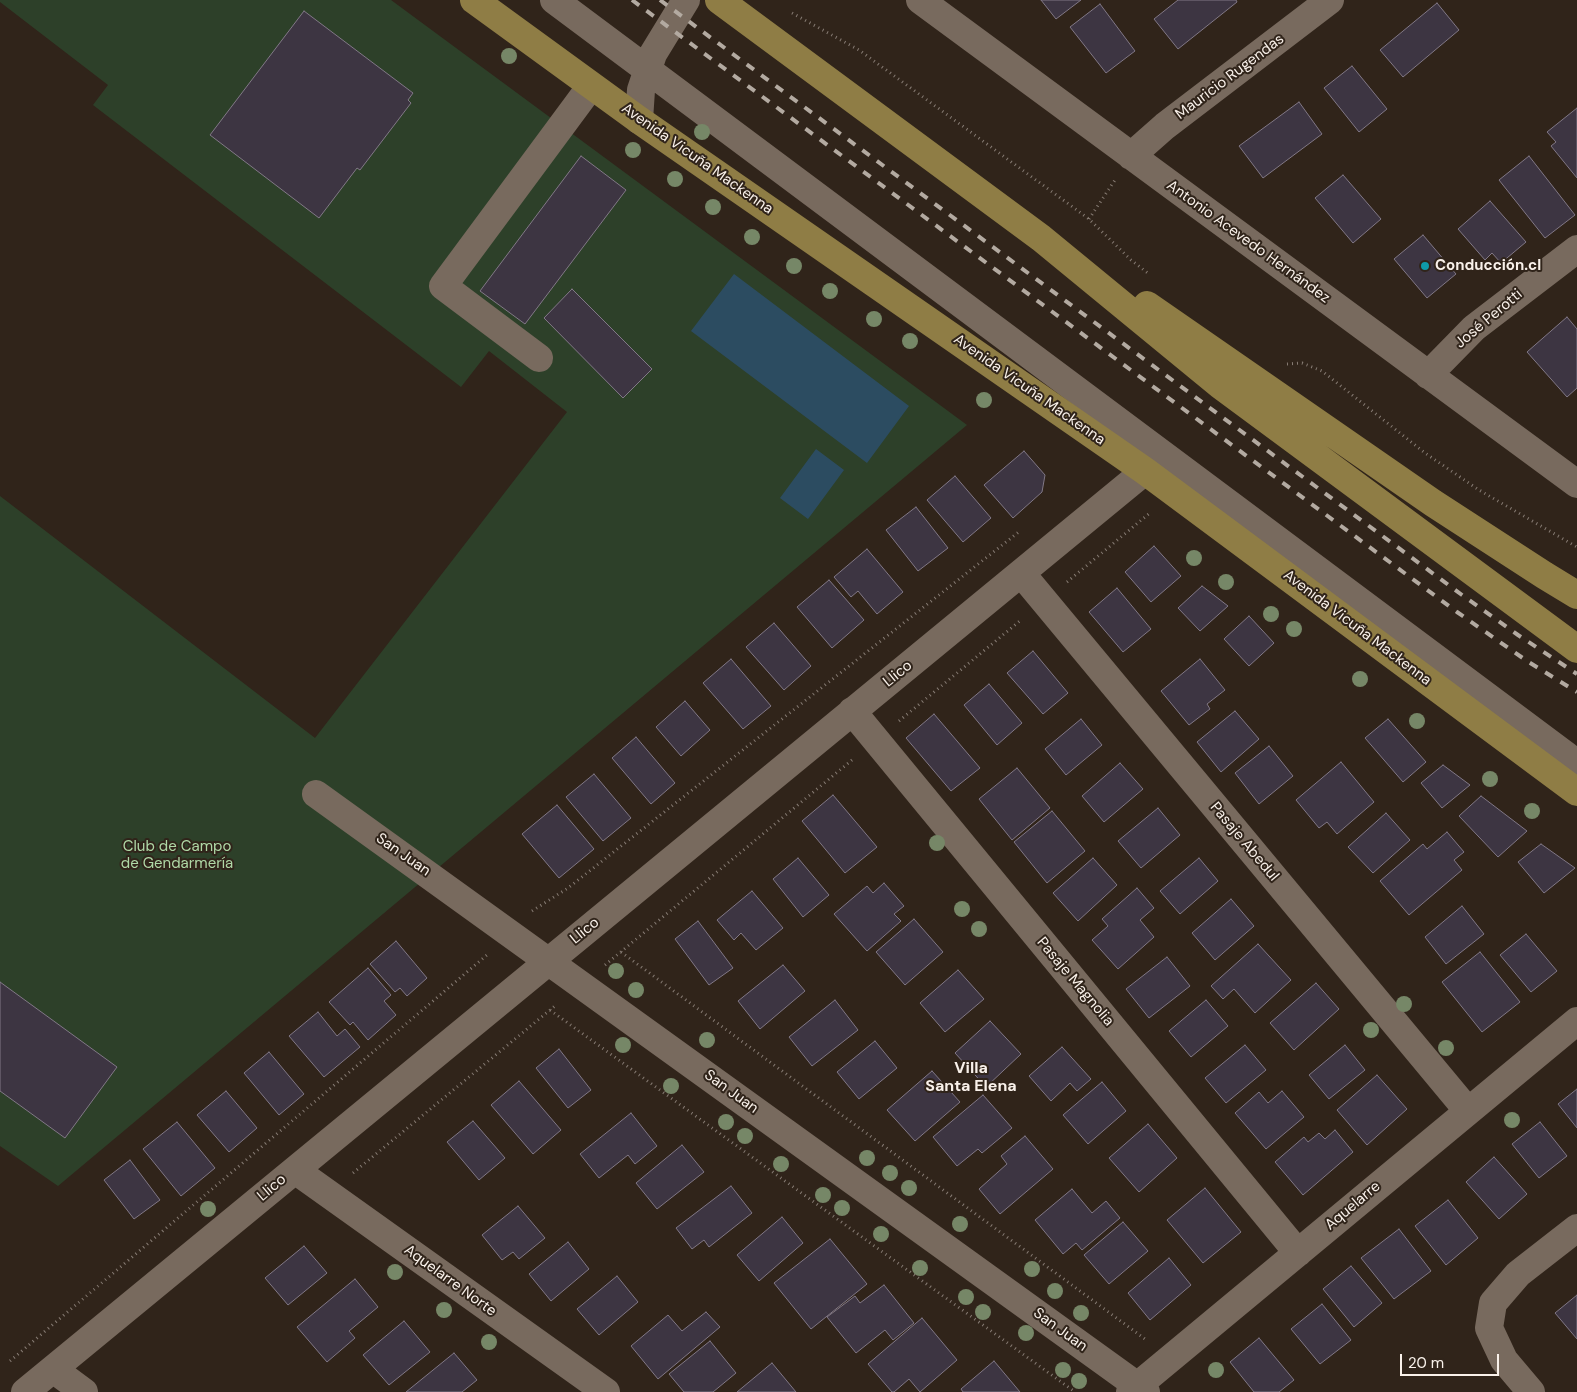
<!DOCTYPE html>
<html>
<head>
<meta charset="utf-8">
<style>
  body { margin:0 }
  #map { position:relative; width:1577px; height:1392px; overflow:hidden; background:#30241a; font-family:"DM Sans",sans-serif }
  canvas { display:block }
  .scale { position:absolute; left:1400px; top:1354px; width:99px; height:22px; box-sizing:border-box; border:2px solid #f9f1ea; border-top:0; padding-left:6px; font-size:15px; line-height:18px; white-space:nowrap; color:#f9f1ea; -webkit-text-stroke:4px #30241a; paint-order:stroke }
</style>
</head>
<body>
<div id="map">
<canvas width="1577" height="1392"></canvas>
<div class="scale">20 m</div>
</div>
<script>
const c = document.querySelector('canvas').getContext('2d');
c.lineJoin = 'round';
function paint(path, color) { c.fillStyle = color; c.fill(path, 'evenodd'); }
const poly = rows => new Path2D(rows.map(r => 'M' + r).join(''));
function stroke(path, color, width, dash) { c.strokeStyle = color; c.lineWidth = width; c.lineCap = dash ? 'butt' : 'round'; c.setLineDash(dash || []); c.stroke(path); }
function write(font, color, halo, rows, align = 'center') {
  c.font = font + ' "DM Sans",sans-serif'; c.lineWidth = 4; c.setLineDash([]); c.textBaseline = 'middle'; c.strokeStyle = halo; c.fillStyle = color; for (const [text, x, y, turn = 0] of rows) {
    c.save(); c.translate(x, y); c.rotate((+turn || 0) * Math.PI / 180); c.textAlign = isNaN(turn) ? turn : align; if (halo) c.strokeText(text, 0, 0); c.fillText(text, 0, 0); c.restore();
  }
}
paint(poly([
  [0,0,391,0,967,425,58,1186,0,1146,0,496,315,738,567,412,489,351,461,387,93,105,108,85,0,2]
]), '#2d4029');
paint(poly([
  [734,274,909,406,867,463,691,331],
  [816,449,844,470,808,519,780,498]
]), '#2c4c61');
const building = poly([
  [1041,0,1081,0,1056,19,1041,0],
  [1178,0,1236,0,1237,2,1178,49,1154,19,1178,0],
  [1437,3,1459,30,1403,77,1380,50,1437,3],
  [1100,4,1135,51,1106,73,1070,27,1100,4],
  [304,11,413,93,408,100,411,103,360,170,357,168,319,218,210,135,304,11],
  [1352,66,1387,109,1359,132,1324,88,1352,66],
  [1299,102,1322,134,1263,178,1239,146,1299,102],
  [1577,108,1577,178,1551,146,1556,142,1547,132,1577,108],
  [581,156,626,190,525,324,480,291,581,156],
  [1529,156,1575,215,1545,238,1499,180,1529,156],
  [1343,175,1381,219,1353,243,1315,198,1343,175],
  [1490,201,1526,242,1501,263,1492,253,1485,260,1458,229,1490,201],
  [1423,235,1456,274,1427,298,1394,259,1423,235],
  [572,289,652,369,623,398,544,318,572,289],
  [1567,317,1577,329,1577,388,1567,397,1527,352,1567,317],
  [1024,451,1045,475,1042,492,1013,518,984,485,1024,451],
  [955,476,991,518,963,542,927,500,955,476],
  [916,507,948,548,918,571,886,530,916,507],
  [1154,546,1181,576,1151,602,1125,572,1154,546],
  [867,549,903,592,877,614,858,591,851,597,834,577,867,549],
  [829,580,864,620,832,648,797,607,829,580],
  [1202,586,1228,606,1200,631,1178,608,1202,586],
  [1117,588,1151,629,1123,652,1089,612,1117,588],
  [1249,616,1274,643,1249,666,1224,639,1249,616],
  [774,623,811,666,784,690,746,647,774,623],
  [1033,651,1068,693,1043,714,1007,673,1033,651],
  [731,659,771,706,743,729,703,683,731,659],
  [1200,659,1225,690,1207,704,1210,709,1189,725,1161,691,1200,659],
  [989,684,1022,723,997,745,964,705,989,684],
  [685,701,710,730,681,756,656,727,685,701],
  [1235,711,1259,739,1221,772,1197,742,1235,711],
  [934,714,980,768,951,791,906,738,934,714],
  [1081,719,1102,745,1066,775,1045,749,1081,719],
  [1388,719,1426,762,1403,782,1365,738,1388,719],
  [636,737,675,783,651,804,612,758,636,737],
  [1269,746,1293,776,1259,804,1235,773,1269,746],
  [1341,762,1374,802,1337,834,1327,822,1319,828,1296,800,1341,762],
  [1120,763,1143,789,1104,822,1082,796,1120,763],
  [1443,765,1470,785,1442,808,1421,783,1443,765],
  [1017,768,1050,808,1012,840,979,799,1017,768],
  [594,774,631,818,603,841,566,797,594,774],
  [833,795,877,847,845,873,802,821,833,795],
  [1481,796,1527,831,1498,857,1459,816,1481,796],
  [557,805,594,849,559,878,522,834,557,805],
  [1158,808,1180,835,1141,868,1118,841,1158,808],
  [1052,811,1085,851,1047,883,1014,842,1052,811],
  [1386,813,1410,840,1373,873,1348,847,1386,813],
  [1447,832,1464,852,1454,860,1462,870,1409,915,1380,881,1423,844,1427,849,1447,832],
  [1541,844,1575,868,1544,893,1518,862,1541,844],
  [798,858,829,895,803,917,773,879,798,858],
  [1093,858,1117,885,1078,921,1053,893,1093,858],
  [1199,858,1218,881,1180,914,1160,891,1199,858],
  [884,883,904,906,894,914,901,921,867,951,834,914,867,886,873,893,884,883],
  [1137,888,1154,908,1140,920,1154,937,1118,969,1092,940,1108,926,1102,919,1137,888],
  [752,891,783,928,756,950,741,933,734,940,717,920,752,891],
  [1231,899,1254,926,1215,960,1192,933,1231,899],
  [1462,906,1484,934,1446,964,1425,937,1462,906],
  [914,919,943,952,905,985,876,952,914,919],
  [698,921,733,968,709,985,675,939,698,921],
  [1526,934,1557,971,1531,992,1500,955,1526,934],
  [396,941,427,978,407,996,400,988,395,992,370,964,396,941],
  [1258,944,1291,980,1255,1013,1234,989,1223,999,1211,986,1258,944],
  [1480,952,1520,1002,1482,1032,1442,982,1480,952],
  [1167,957,1190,986,1149,1018,1126,989,1167,957],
  [783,965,805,991,760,1029,738,1001,783,965],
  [368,968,391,995,384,1001,396,1015,368,1040,353,1022,350,1025,329,1002,368,968],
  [958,970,984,999,945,1032,920,1003,958,970],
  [0,982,117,1067,65,1138,0,1091,0,982],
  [1316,983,1339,1009,1294,1050,1270,1023,1316,983],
  [835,1000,858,1030,812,1066,789,1037,835,1000],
  [1206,1000,1228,1026,1191,1057,1169,1031,1206,1000],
  [318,1012,337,1036,345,1029,360,1047,324,1077,289,1036,318,1012],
  [990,1021,1021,1054,986,1087,955,1053,990,1021],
  [875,1041,897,1068,859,1099,837,1072,875,1041],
  [1245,1045,1266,1070,1226,1103,1205,1078,1245,1045],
  [1345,1045,1365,1070,1329,1099,1309,1075,1345,1045],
  [1062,1047,1091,1079,1077,1091,1070,1083,1051,1101,1029,1076,1062,1047],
  [559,1049,591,1090,568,1108,536,1068,559,1049],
  [269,1052,304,1094,279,1115,244,1073,269,1052],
  [932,1071,960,1102,915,1141,887,1110,932,1071],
  [1377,1075,1407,1109,1367,1145,1337,1110,1377,1075],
  [519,1081,561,1130,533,1154,491,1105,519,1081],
  [1102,1082,1126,1111,1088,1144,1063,1115,1102,1082],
  [1577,1089,1577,1128,1558,1104,1577,1089],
  [226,1091,257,1128,229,1152,197,1115,226,1091],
  [1282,1091,1304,1117,1266,1149,1235,1113,1259,1092,1268,1103,1282,1091],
  [983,1095,1012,1128,982,1153,978,1149,957,1166,933,1137,983,1095],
  [631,1113,657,1146,635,1164,628,1155,599,1178,580,1154,631,1113],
  [473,1121,505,1158,479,1180,447,1142,473,1121],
  [177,1122,215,1168,181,1196,143,1149,177,1122],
  [1540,1122,1567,1156,1539,1178,1512,1144,1540,1122],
  [1148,1124,1177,1158,1139,1192,1109,1158,1148,1124],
  [1335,1130,1353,1152,1303,1195,1275,1162,1304,1137,1308,1142,1319,1133,1325,1139,1335,1130],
  [1025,1136,1053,1169,1000,1214,979,1189,1007,1164,1001,1156,1025,1136],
  [682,1145,704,1172,657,1209,636,1183,682,1145],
  [1494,1157,1527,1194,1499,1219,1466,1182,1494,1157],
  [130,1160,160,1200,134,1219,104,1180,130,1160],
  [731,1186,752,1213,709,1247,704,1240,692,1249,676,1228,731,1186],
  [1205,1188,1241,1232,1203,1263,1167,1220,1205,1188],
  [1072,1189,1092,1213,1106,1201,1120,1218,1082,1250,1076,1243,1063,1254,1035,1220,1072,1189],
  [1448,1200,1478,1238,1446,1265,1415,1226,1448,1200],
  [518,1206,545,1238,519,1259,513,1252,502,1260,482,1235,518,1206],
  [782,1217,803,1243,759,1281,737,1255,782,1217],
  [1123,1222,1148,1251,1109,1284,1084,1255,1123,1222],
  [1399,1229,1431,1271,1394,1299,1361,1258,1399,1229],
  [830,1239,867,1284,811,1329,774,1283,830,1239],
  [568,1242,589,1269,551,1301,529,1274,568,1242],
  [304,1246,327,1273,288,1305,265,1278,304,1246],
  [1169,1258,1191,1285,1150,1320,1128,1293,1169,1258],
  [1351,1266,1382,1303,1354,1327,1323,1289,1351,1266],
  [617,1276,638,1302,599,1335,577,1309,617,1276],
  [355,1279,378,1307,349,1331,355,1338,327,1362,297,1327,355,1279],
  [884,1285,914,1323,893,1340,885,1330,856,1353,827,1317,855,1296,860,1303,884,1285],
  [1577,1295,1577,1339,1555,1313,1577,1295],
  [1322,1304,1351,1340,1320,1364,1291,1329,1322,1304],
  [706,1312,720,1327,658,1379,631,1346,668,1315,682,1331,706,1312],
  [922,1318,957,1360,920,1392,909,1379,894,1392,892,1392,868,1364,922,1318],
  [404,1321,430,1352,389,1385,363,1355,404,1321],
  [1259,1338,1294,1380,1279,1392,1254,1392,1230,1362,1259,1338],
  [710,1341,736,1373,713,1392,684,1392,669,1374,710,1341],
  [454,1353,477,1380,462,1392,406,1392,454,1353],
  [994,1361,1020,1392,963,1392,961,1389,994,1361],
  [772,1363,796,1392,737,1392,772,1363]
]);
paint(building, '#3d3542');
stroke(building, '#817886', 1);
stroke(poly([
  [792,13,859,50,1089,219,1131,260,1149,274],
  [1089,219,1115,180],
  [1287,364,1302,363,1322,371,1425,453,1479,490,1577,547],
  [1067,582,1151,512],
  [899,721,1021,620],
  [532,911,568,888,1020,531],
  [621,952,1145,1339],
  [605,965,852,760],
  [550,1010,1075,1392],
  [353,1173,556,1005],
  [10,1361,487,955]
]), '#877c74', 3, [1, 4]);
stroke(poly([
  [554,0,1567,756,1577,765],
  [920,0,1577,484],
  [639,120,641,90,653,54,686,0],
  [1131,156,1165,126,1330,0],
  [539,358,443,286,591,86],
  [1428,375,1474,328,1577,249],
  [1021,573,1468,1111],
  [852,711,1298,1253],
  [316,794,1146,1392],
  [295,1170,606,1392],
  [53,1369,84,1392],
  [25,1392,1145,471],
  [1130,1392,1577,1021],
  [1531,1392,1504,1360,1489,1328,1493,1303,1518,1274,1577,1228]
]), '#786a5e', 28);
stroke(poly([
  [474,0,639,120,1145,471,1577,792],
  [719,0,1041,238,1220,385,1577,649],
  [1147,305,1433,503,1544,575,1577,595]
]), '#8f7d45', 28);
stroke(poly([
  [632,0,1457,612,1527,661,1577,692],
  [660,0,1462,595,1518,635,1577,674]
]), '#b3aaa1', 4, [9, 9]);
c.fillStyle = '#768767';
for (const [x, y] of [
  [509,56],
  [702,132],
  [633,150],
  [675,179],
  [713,207],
  [752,237],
  [794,266],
  [830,291],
  [874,319],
  [910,341],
  [984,400],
  [1194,558],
  [1226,582],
  [1271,614],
  [1294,629],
  [1360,679],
  [1417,721],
  [1490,779],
  [1532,811],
  [937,843],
  [962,909],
  [979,929],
  [616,971],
  [636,990],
  [1404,1004],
  [1371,1030],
  [707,1040],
  [623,1045],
  [1446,1048],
  [671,1086],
  [1512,1120],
  [726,1122],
  [745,1136],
  [867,1158],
  [781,1164],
  [890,1173],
  [909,1188],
  [823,1195],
  [842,1208],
  [208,1209],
  [960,1224],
  [881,1234],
  [920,1268],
  [1032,1269],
  [395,1272],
  [1055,1291],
  [966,1297],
  [444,1310],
  [983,1312],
  [1081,1313],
  [1026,1333],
  [489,1342],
  [1063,1370],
  [1216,1370],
  [1079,1381]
]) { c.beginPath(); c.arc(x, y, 8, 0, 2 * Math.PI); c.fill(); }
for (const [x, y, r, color] of [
  [1425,266,5,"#0f9aa8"]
]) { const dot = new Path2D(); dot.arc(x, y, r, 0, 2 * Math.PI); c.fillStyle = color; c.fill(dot); stroke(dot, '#30241a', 2); }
write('15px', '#f9f1ea', '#30241a', [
  ["Mauricio Rugendas",1230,77,-37],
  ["Avenida Vicuña Mackenna",697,159,35],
  ["Antonio Acevedo Hernández",1248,242,36],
  ["José Perotti",1489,319,-40],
  ["Avenida Vicuña Mackenna",1029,390,35],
  ["Avenida Vicuña Mackenna",1357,628,37],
  ["Llico",898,674,-39],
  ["Pasaje Abedul",1244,842,50],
  ["San Juan",403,855,35],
  ["Llico",585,931,-39],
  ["Pasaje Magnolia",1075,982,50],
  ["San Juan",731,1092,36],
  ["Llico",272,1188,-40],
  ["Aquelarre",1353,1206,-40],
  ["Aquelarre Norte",450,1281,36],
  ["San Juan",1060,1330,36]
]);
write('bold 15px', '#f9f1ea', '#30241a', [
  ["Conducción.cl",1435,266]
], 'left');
write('15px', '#afd8a6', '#30241a', [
  ["Club de Campo",177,847],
  ["de Gendarmería",177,864]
]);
write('bold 16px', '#f9f1ea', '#30241a', [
  ["Villa",971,1069],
  ["Santa Elena",971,1087]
]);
</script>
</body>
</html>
